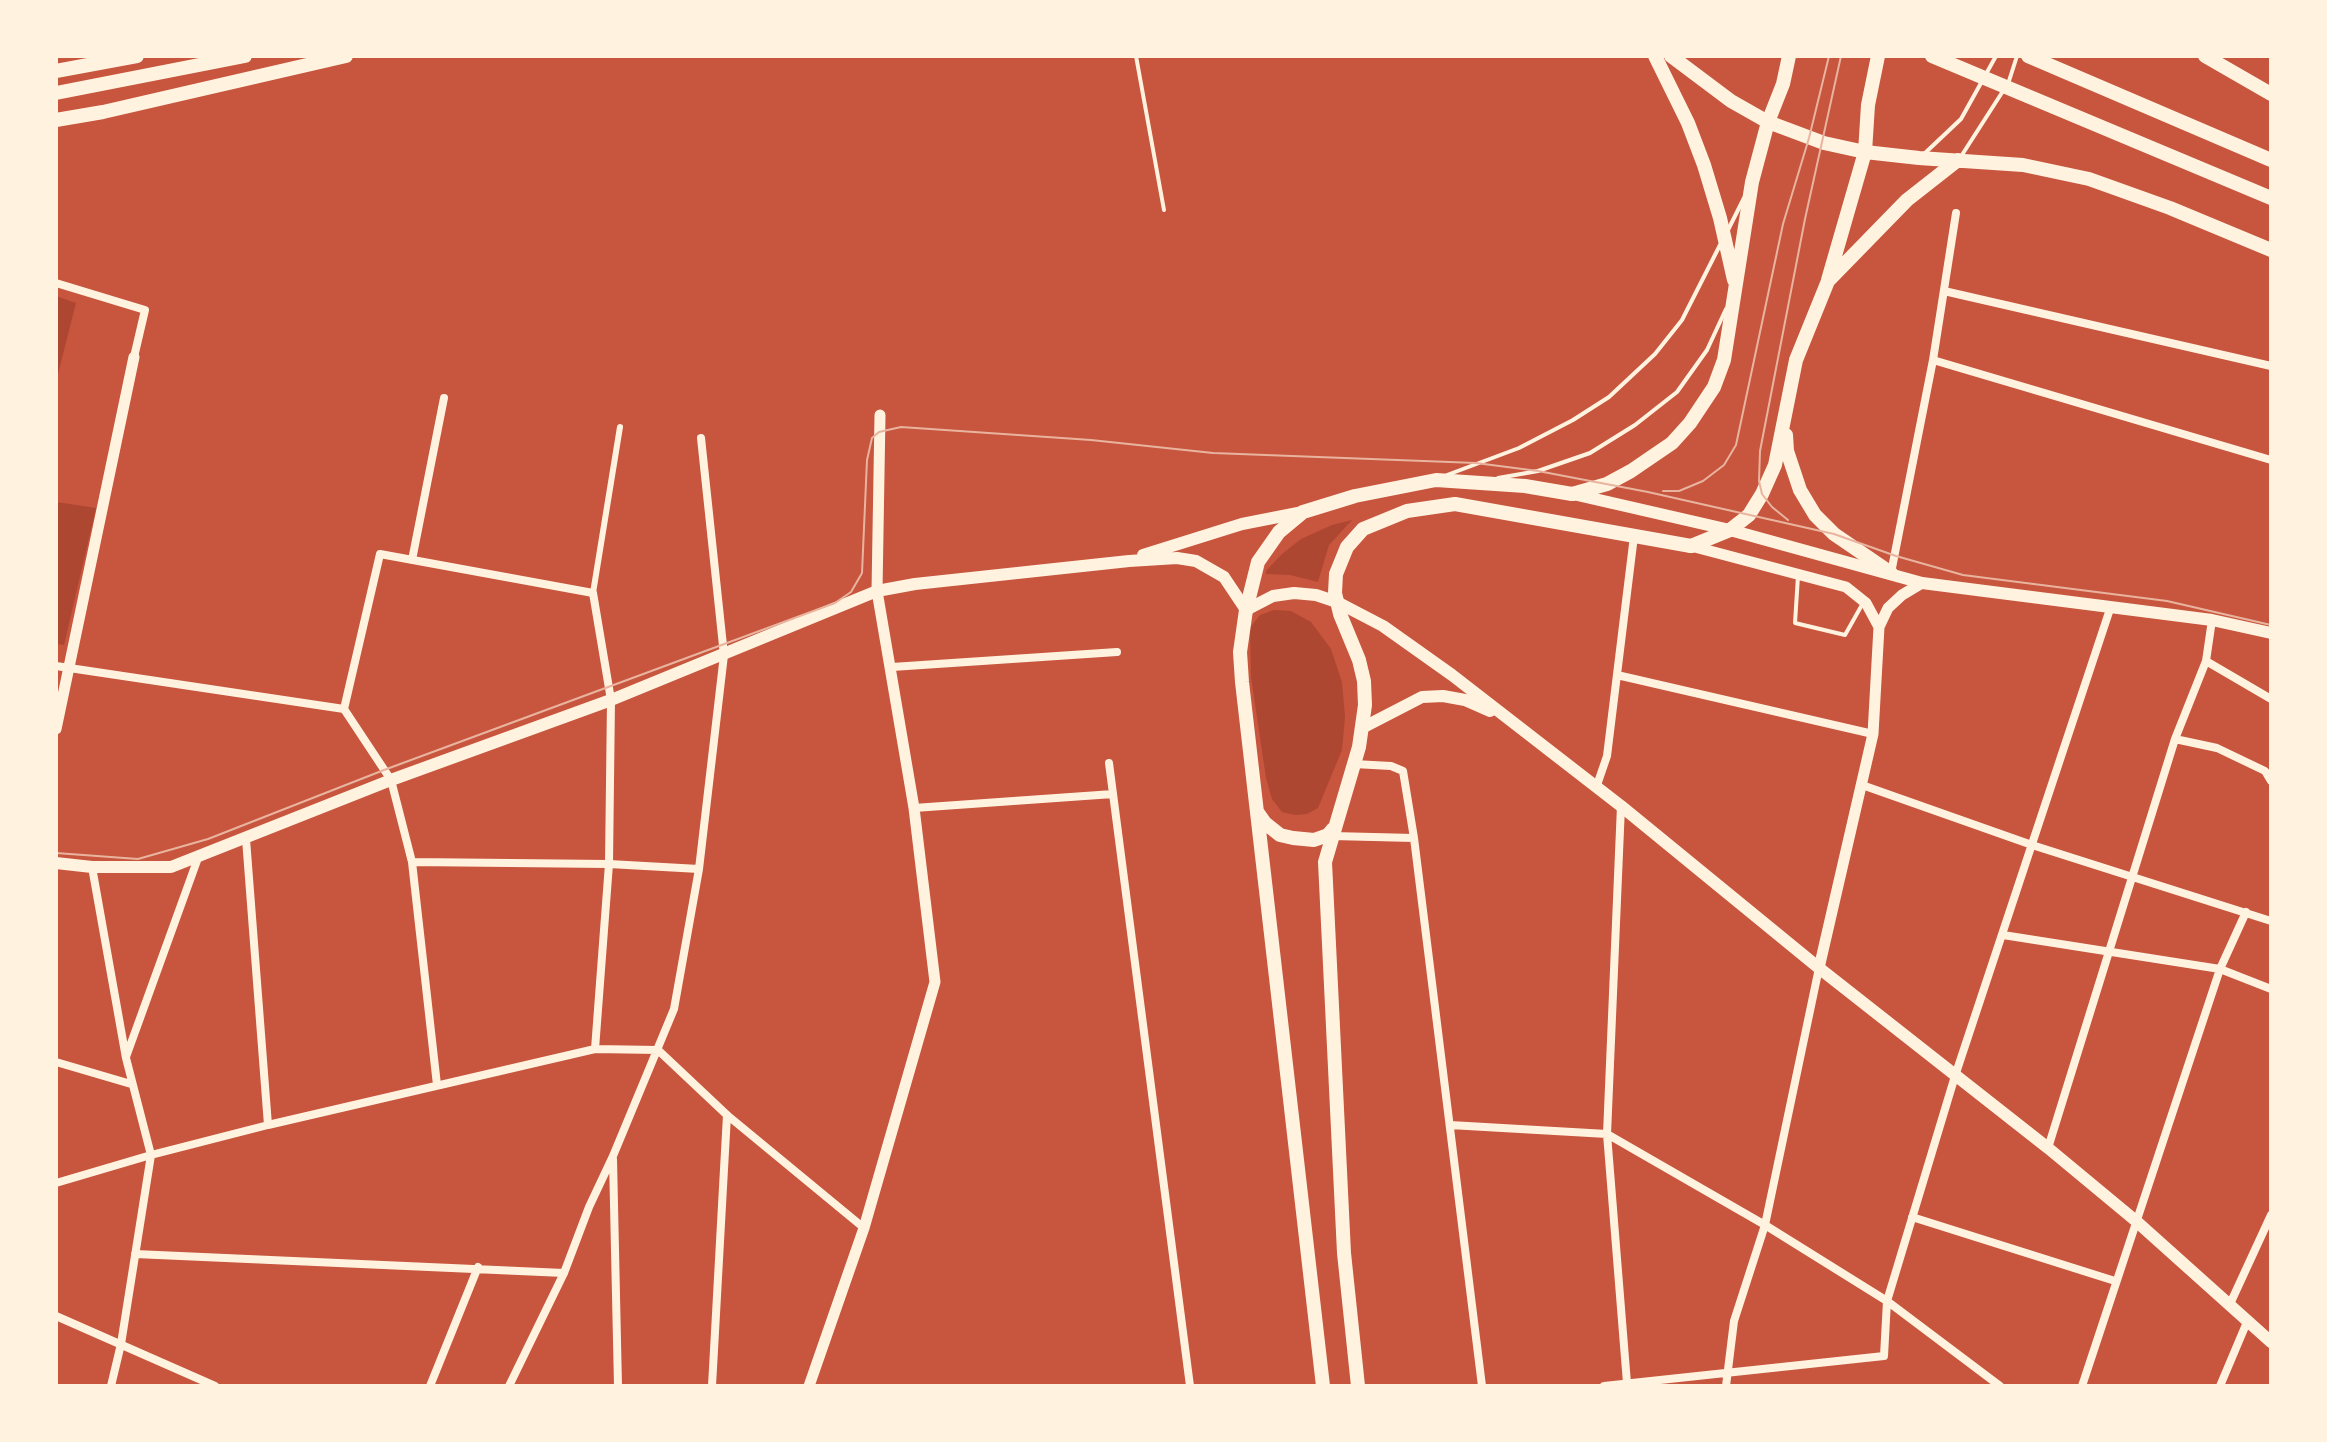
<!DOCTYPE html>
<html>
<head>
<meta charset="utf-8">
<style>
  body { margin:0 }
  #map { position:relative; width:2327px; height:1442px; overflow:hidden; background:#c8553d; font-family:Roboto,sans-serif }
  canvas { display:block }
  .frame { position:absolute; inset:0; border:58px solid #fff3e0; pointer-events:none }
</style>
</head>
<body>
<div id="map">
<canvas width="2327" height="1442"></canvas>
<div class="frame"></div>
</div>
<script>
const c = document.querySelector('canvas').getContext('2d');
c.lineJoin = 'round';
function paint(path, color) { c.fillStyle = color; c.fill(path, 'evenodd'); }
const poly = rows => new Path2D(rows.map(r => 'M' + r).join(''));
function stroke(path, color, width, dash) { c.strokeStyle = color; c.lineWidth = width; c.lineCap = dash ? 'butt' : 'round'; c.setLineDash(dash || []); c.stroke(path); }
paint(poly([
  [56,296,76,303,56,382],
  [56,502,96,508,64,645,56,644],
  [1352,520,1329,545,1318,582,1290,575,1266,574,1266,571,1282,554,1301,539,1332,525],
  [1274,610,1291,611,1311,622,1331,649,1342,682,1345,717,1342,750,1318,808,1307,814,1295,815,1282,812,1272,799,1266,778,1251,677,1250,628,1260,615]
]), '#ae4732');
stroke(poly([
  [1136,56,1164,210],
  [2008,84,2017,56],
  [1924,154,1961,119,1996,56],
  [1960,158,2003,91],
  [1728,230,1744,198],
  [1447,475,1519,448,1573,420,1609,397,1655,354,1682,320,1720,245],
  [1498,478,1538,471,1590,453,1635,425,1677,392,1707,350,1726,309],
  [1798,576,1795,623,1845,635,1863,603]
]), '#fff3e0', 4);
stroke(poly([
  [593,593,620,427]
]), '#fff3e0', 6);
stroke(poly([
  [56,283,145,310,134,357],
  [1944,291,2271,366],
  [1933,360,2271,460],
  [412,560,444,398],
  [1891,573,1933,360,1956,213],
  [2206,661,2271,699],
  [56,666,344,709],
  [892,667,1117,652],
  [1617,675,1873,734],
  [344,709,380,554,593,593,611,700,609,864,595,1049],
  [344,709,391,780,412,862,437,1085],
  [2175,739,2217,748,2265,771,2271,781],
  [1109,763,1190,1386],
  [1354,764,1391,766,1403,771,1414,838],
  [1862,785,2032,845,2271,921],
  [1596,788,1607,756,1634,536],
  [1621,806,1607,1134,1627,1383],
  [914,808,1113,794],
  [1332,836,1414,838,1482,1386],
  [246,839,268,1125],
  [412,862,609,864,699,869],
  [92,867,126,1058,151,1155,121,1344,111,1386],
  [2003,935,2220,969,2271,989],
  [126,1057,198,858],
  [56,1062,131,1084],
  [1450,1125,1607,1134,1765,1225,1887,1301,2000,1386],
  [2048,1148,2175,739,2206,661,2212,620],
  [613,1159,618,1386],
  [56,1183,151,1155,268,1125,595,1049,658,1050,727,1115,864,1228],
  [1912,1217,2115,1281],
  [135,1254,564,1273],
  [2230,1304,2271,1215],
  [56,1316,215,1386],
  [430,1386,478,1267],
  [509,1386,564,1273,589,1207,613,1156,674,1009,699,869,724,655,701,438],
  [712,1386,727,1115],
  [1604,1386,1884,1356,1887,1301,1955,1076,2110,609],
  [1726,1386,1734,1321,1765,1225,1819,968],
  [2082,1386,2220,969,2246,912],
  [2220,1386,2247,1322]
]), '#fff3e0', 8);
stroke(poly([
  [1691,546,1846,587,1866,603,1879,627],
  [56,729,134,357],
  [1819,968,1873,734,1879,627,1888,608,1902,595,1922,583],
  [809,1386,864,1228,935,982,914,808,877,591,880,415]
]), '#fff3e0', 11);
stroke(poly([
  [1573,494,1730,530,1922,583,2212,620,2271,633],
  [1143,555,1242,524,1303,512],
  [1362,728,1422,697,1443,696,1465,700,1490,711],
  [56,863,92,867,171,867,391,780,611,700,877,591,915,584,1129,561,1177,558,1196,561,1224,577,1246,610,1273,596,1294,593,1316,595,1337,602,1383,626,1452,675,1621,806,1819,968,2048,1148,2136,1221,2271,1342]
]), '#fff3e0', 12);
stroke(poly([
  [1258,813,1265,823,1280,835,1293,838,1314,840,1328,835,1333,829],
  [1323,1386,1242,682,1240,652,1246,610,1258,562,1279,532,1303,512,1355,496,1436,480,1525,486,1572,494],
  [1358,1386,1344,1253,1325,862,1359,747,1365,705,1364,681,1359,660,1340,614,1335,593,1336,574,1347,547,1363,529,1407,511,1455,504,1691,546]
]), '#fff3e0', 14);
stroke(poly([
  [1655,56,1688,123,1704,165,1720,218,1734,280],
  [1671,56,1731,101,1768,122,1824,143,1865,152,1919,158,2023,165,2089,179,2170,208,2271,250],
  [1932,56,2271,198],
  [2028,56,2271,160],
  [2205,56,2271,94],
  [56,71,137,56],
  [56,93,245,56],
  [56,120,103,112,346,56],
  [1828,280,1865,152,1868,105,1878,56],
  [1786,435,1787,451,1800,490,1815,515,1834,534,1891,573],
  [1572,494,1607,484,1631,471,1672,443,1690,423,1714,387,1724,360,1752,182,1768,122,1783,84,1789,56],
  [1691,546,1730,530,1749,515,1762,494,1775,465,1796,360,1828,281,1907,200,1958,160]
]), '#fff3e0', 14);
stroke(poly([
  [1663,491,1679,491,1703,481,1724,465,1736,445,1783,224,1809,138,1829,56],
  [1788,520,1772,507,1762,494,1759,481,1760,451,1805,219,1841,56],
  [56,853,138,859,208,839,384,770,835,603,851,592,862,573,867,460,872,438,879,432,901,427,1091,440,1213,453,1476,463,1538,471,1648,492,1834,534,1896,556,1963,575,2167,601,2271,625]
]), '#e9b49f', 2);
</script>
</body>
</html>
